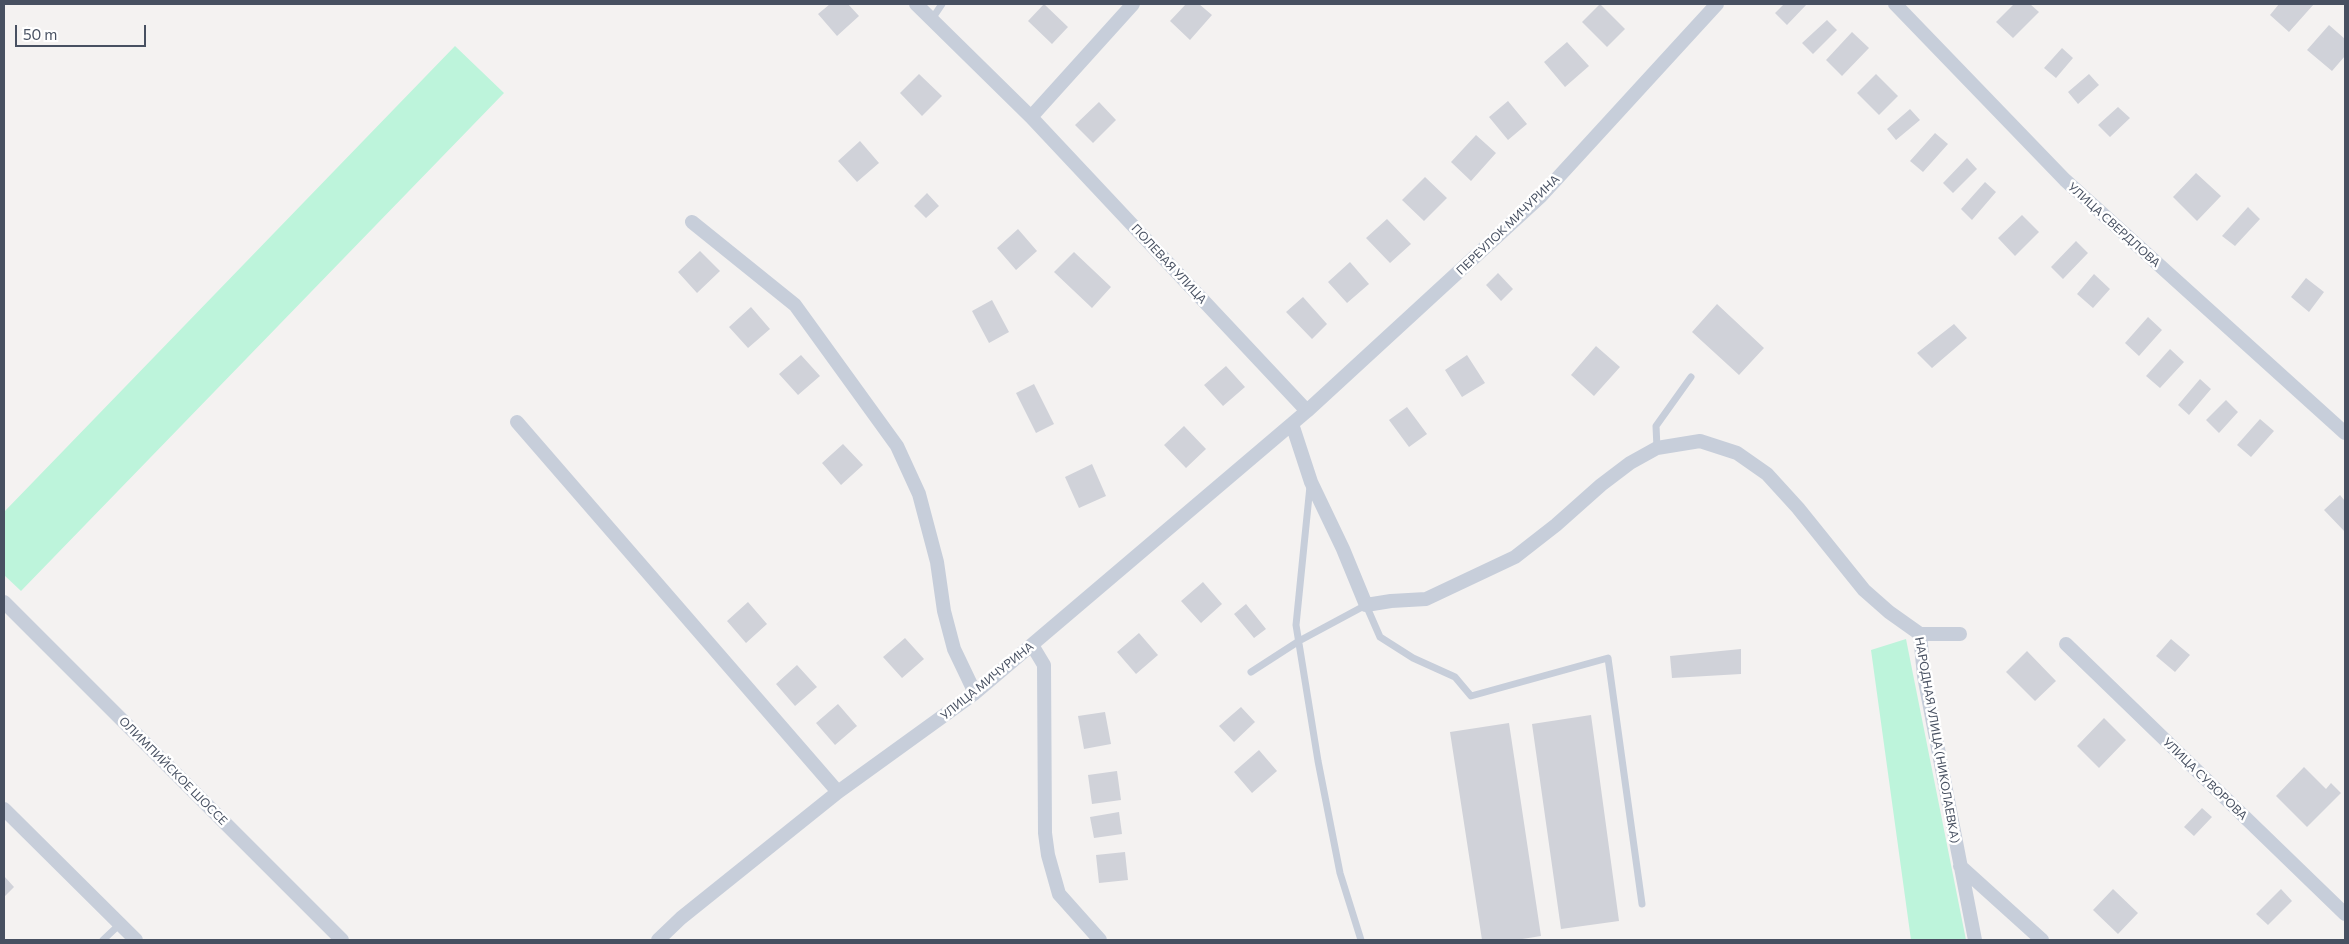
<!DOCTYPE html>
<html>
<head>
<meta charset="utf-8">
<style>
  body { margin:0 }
  #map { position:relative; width:2349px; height:944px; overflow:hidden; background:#f4f2f1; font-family:Commissioner,sans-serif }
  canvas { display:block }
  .frame { position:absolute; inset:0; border:5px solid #475061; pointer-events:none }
  .scale { position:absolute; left:15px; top:25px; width:131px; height:22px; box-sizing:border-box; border:2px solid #475061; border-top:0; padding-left:6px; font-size:15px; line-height:18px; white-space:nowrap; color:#475061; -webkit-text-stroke:4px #fff; paint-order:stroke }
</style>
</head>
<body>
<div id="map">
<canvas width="2349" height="944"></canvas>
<div class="frame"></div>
<div class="scale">50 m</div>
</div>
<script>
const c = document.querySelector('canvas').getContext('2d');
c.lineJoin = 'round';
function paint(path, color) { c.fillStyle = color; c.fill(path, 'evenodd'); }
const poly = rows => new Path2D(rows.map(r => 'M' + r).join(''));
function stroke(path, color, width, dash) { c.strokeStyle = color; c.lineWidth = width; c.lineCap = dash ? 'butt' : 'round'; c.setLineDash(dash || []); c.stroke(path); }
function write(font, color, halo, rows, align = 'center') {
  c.font = font + ' Commissioner,sans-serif'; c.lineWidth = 5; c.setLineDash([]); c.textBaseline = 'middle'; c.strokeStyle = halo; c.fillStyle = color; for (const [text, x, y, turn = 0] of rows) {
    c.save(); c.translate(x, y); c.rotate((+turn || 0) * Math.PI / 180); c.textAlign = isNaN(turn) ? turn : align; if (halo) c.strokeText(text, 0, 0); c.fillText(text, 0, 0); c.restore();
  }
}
paint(poly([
  [455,46,504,93,21,591,4,575,4,512],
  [1906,639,1966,940,1911,940,1871,650]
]), '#bdf4db');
paint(poly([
  [830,4,848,4,859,16,837,36,818,14],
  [1044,4,1068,27,1052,44,1028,21],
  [1186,4,1199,4,1212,15,1190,40,1170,21],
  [1600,4,1625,29,1607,47,1582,22],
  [1784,4,1807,4,1787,25,1775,13],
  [2014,4,2030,4,2039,12,2013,38,1996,22],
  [2279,4,2314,4,2289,32,2270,15],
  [1827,20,1837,30,1813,54,1802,43],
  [2329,25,2345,39,2345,56,2332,71,2307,50],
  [1852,32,1869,48,1842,76,1826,60],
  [1567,42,1589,66,1565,87,1544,62],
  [2062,48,2073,58,2056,78,2044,68],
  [919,74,942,96,922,116,900,93],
  [1876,74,1898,96,1879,115,1857,93],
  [2089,74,2099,85,2078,104,2068,92],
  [1508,101,1527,124,1508,140,1489,117],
  [1099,102,1116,120,1093,143,1075,125],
  [2118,107,2130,118,2110,137,2098,125],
  [1910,109,1920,120,1896,140,1887,129],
  [1935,133,1948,144,1923,172,1910,161],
  [1476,135,1496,153,1471,181,1451,162],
  [860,141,879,163,857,182,838,161],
  [1967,158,1977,169,1953,193,1943,183],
  [2196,173,2221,196,2197,221,2173,197],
  [1425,177,1447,198,1424,221,1402,200],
  [1985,182,1996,192,1972,220,1961,209],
  [927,193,939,206,926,218,914,206],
  [2248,207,2260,219,2235,246,2222,236],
  [2022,215,2039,232,2015,256,1998,238],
  [1387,219,1411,244,1390,263,1366,238],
  [1018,229,1037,251,1016,270,997,248],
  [2076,241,2088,253,2063,279,2051,267],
  [700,251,720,271,697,293,678,272],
  [1074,252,1111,287,1092,308,1054,272],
  [1350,262,1369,284,1347,303,1328,282],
  [1498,273,1513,289,1501,301,1486,285],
  [2094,274,2110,289,2093,308,2077,294],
  [2306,278,2324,292,2309,312,2291,297],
  [1303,297,1327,324,1312,339,1286,312],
  [992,300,1009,332,989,343,972,311],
  [1717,304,1764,348,1739,375,1692,332],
  [751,307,770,329,748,348,729,327],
  [2148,317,2162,330,2139,356,2125,343],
  [1954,324,1967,338,1932,368,1917,353],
  [1596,346,1620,367,1594,396,1571,375],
  [2170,349,2184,362,2160,388,2146,376],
  [801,355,820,376,798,395,779,374],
  [1467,355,1485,383,1462,397,1445,370],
  [1226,366,1245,387,1223,406,1204,385],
  [2200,379,2211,389,2189,415,2178,405],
  [1034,384,1054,424,1036,433,1016,393],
  [2226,400,2238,412,2219,433,2206,420],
  [1407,407,1427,434,1409,447,1389,420],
  [2260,419,2274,431,2251,457,2237,445],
  [1184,426,1206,449,1186,468,1164,445],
  [843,444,863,465,841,485,822,463],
  [1092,464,1106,496,1079,508,1065,477],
  [2340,495,2345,501,2345,532,2324,510],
  [1203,582,1222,604,1201,623,1181,601],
  [748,602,767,624,746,643,727,621],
  [1246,604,1266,629,1254,638,1234,614],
  [1139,633,1158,655,1136,674,1117,652],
  [905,638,924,659,902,678,883,657],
  [2171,639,2190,655,2175,672,2156,656],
  [1741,649,1741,674,1672,678,1670,656],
  [2027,651,2056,681,2035,701,2006,672],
  [797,665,817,687,795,706,776,684],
  [838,704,857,726,835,745,816,723],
  [1241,707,1255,722,1234,742,1219,726],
  [1105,712,1111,744,1084,749,1078,716],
  [1591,715,1619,921,1561,929,1532,724],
  [2104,718,2126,740,2099,768,2077,746],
  [1509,723,1541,936,1516,940,1482,940,1450,732],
  [1259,750,1277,771,1252,793,1234,772],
  [2304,767,2326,789,2331,783,2341,793,2307,827,2276,796],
  [1117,771,1121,800,1092,804,1088,775],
  [2202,808,2212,817,2194,836,2184,827],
  [1119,812,1122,834,1094,838,1090,817],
  [1125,852,1128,880,1099,883,1096,855],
  [4,876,14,887,4,897],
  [2113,889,2138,913,2118,934,2093,910],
  [2281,889,2292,901,2268,925,2256,914]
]), '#d0d2d9');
stroke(poly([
  [932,19,942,4],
  [1657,448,1656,426,1691,377],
  [1310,486,1296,625,1318,761,1340,873,1361,940],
  [1251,672,1299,641,1366,605,1380,637,1413,658,1455,677,1471,696,1608,658,1642,904],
  [103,940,120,924]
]), '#c7ceda', 7);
stroke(poly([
  [916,4,1031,117,1307,411],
  [1895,4,2065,180,2345,433],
  [1031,117,1133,4],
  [692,222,795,305,897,446,919,494,937,562,944,611,954,649,975,693],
  [517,422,838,792],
  [1292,424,1311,482,1343,549,1366,605,1391,601,1426,599,1515,557,1556,525,1601,485,1630,463,1657,448,1700,441,1737,453,1767,474,1798,508,1864,590,1889,612,1920,634,1924,676,1975,940],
  [4,602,342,940],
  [1920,634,1960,634],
  [2066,644,2345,914],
  [1032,645,1044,665,1045,833,1048,855,1059,894,1100,940],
  [4,809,136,940],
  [1960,866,2042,940],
  [658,940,681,918,838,792,975,693,1307,411,1541,196,1717,4]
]), '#c7ceda', 14);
write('12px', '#475061', '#fff', [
  ["ПЕРЕУЛОК МИЧУРИНА",1508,225,-44],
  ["УЛИЦА СВЕРДЛОВА",2114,225,42],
  ["ПОЛЕВАЯ УЛИЦА",1169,264,47],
  ["УЛИЦА МИЧУРИНА",987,681,-39],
  ["НАРОДНАЯ УЛИЦА (НИКОЛАЕВКА)",1937,740,80],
  ["ОЛИМПИЙСКОЕ ШОССЕ",173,771,45],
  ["УЛИЦА СУВОРОВА",2205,779,44]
]);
</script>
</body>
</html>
